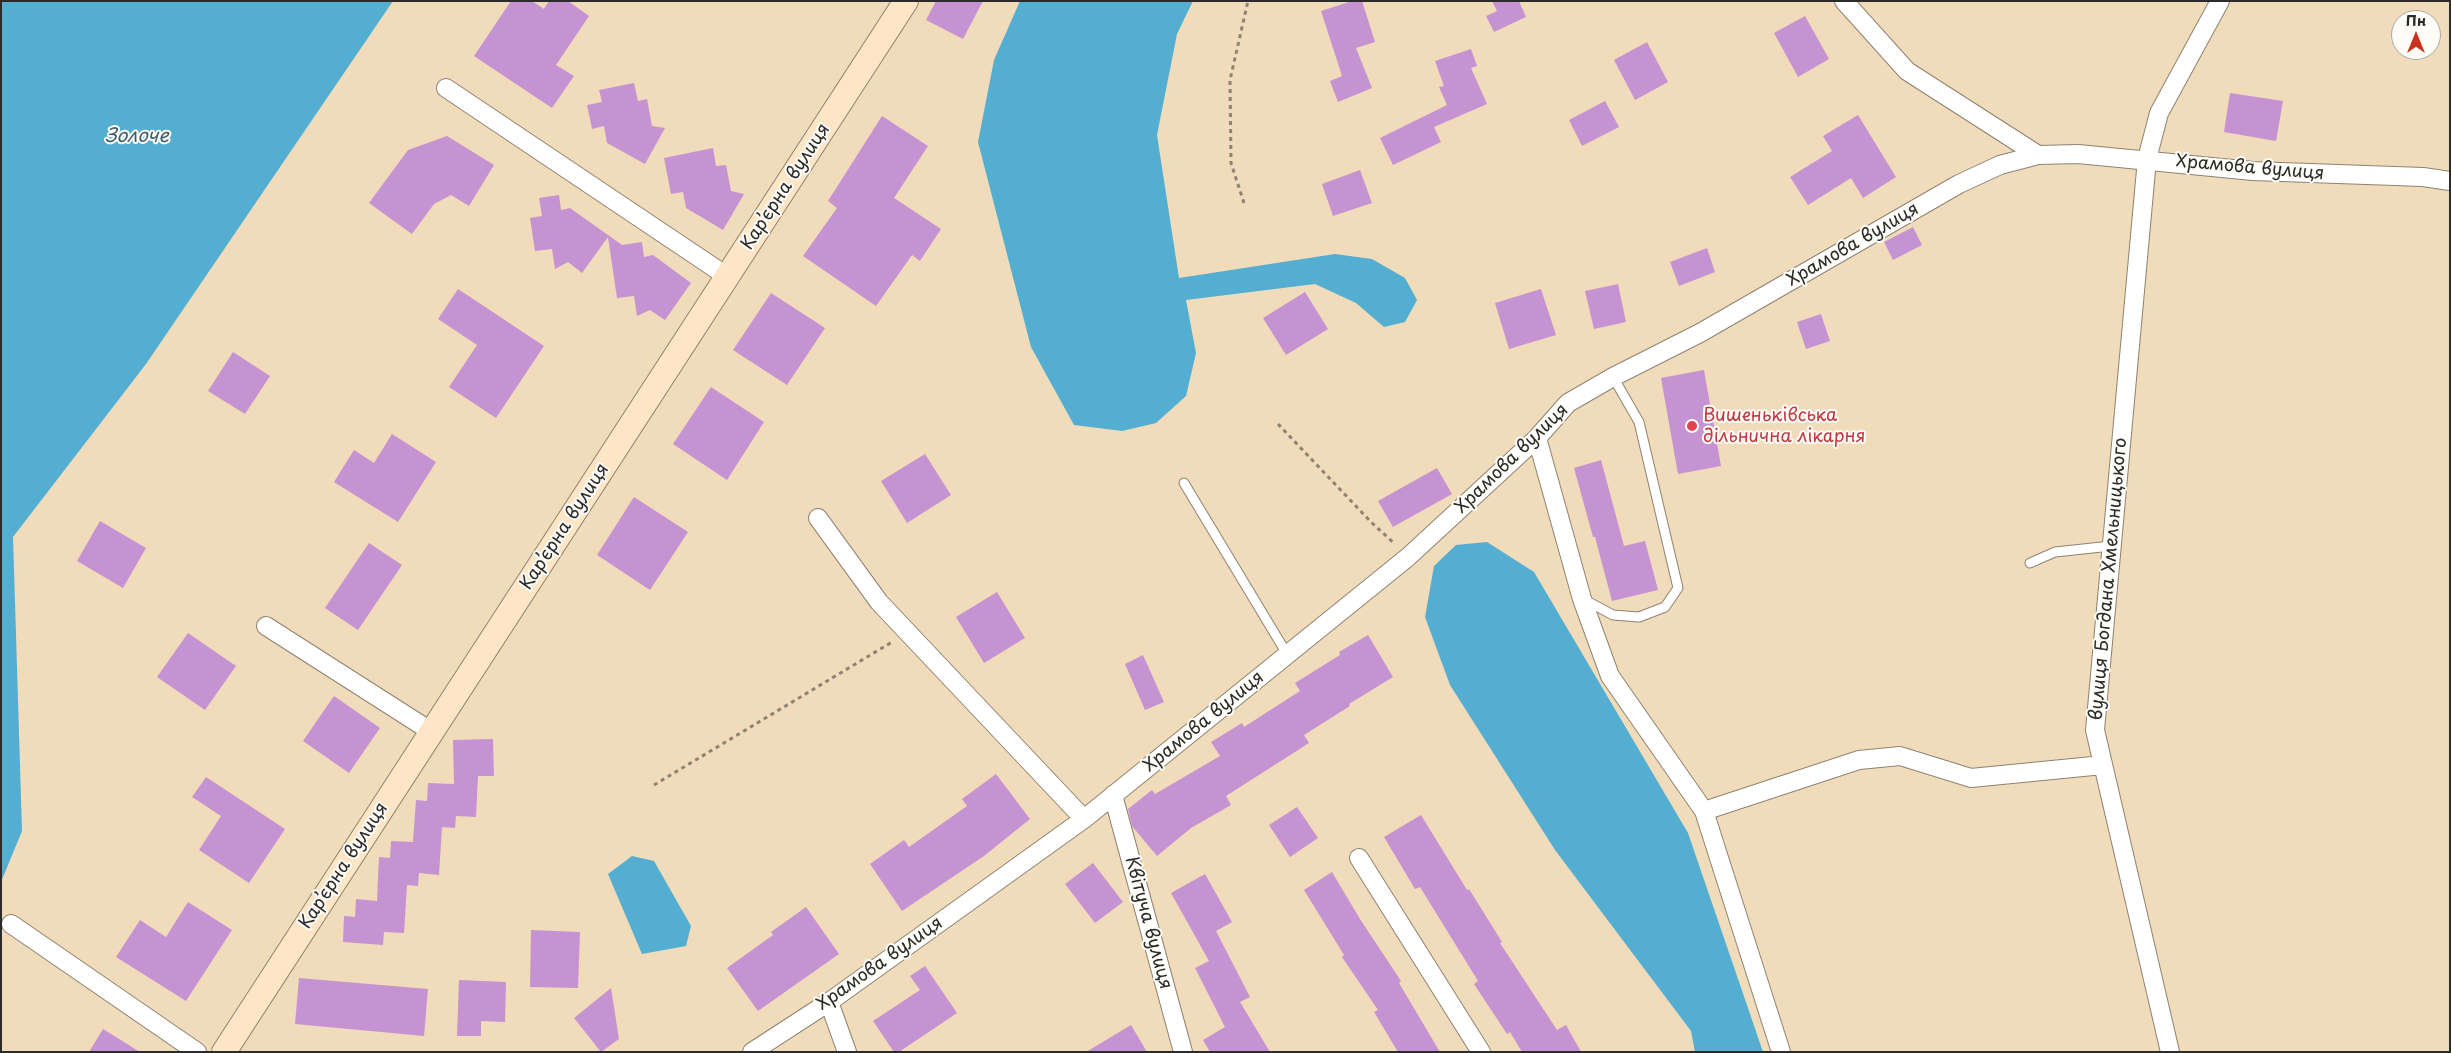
<!DOCTYPE html>
<html>
<head>
<meta charset="utf-8">
<style>
  body { margin:0 }
  #map { position:relative; width:2451px; height:1053px; overflow:hidden; background:#f0dbba; font-family:"Playpen Sans",sans-serif }
  canvas { display:block }
  .frame { position:absolute; inset:0; border:2px solid #2b2b2b; pointer-events:none }
  .north { position:absolute; left:2391px; top:10px; width:50px; height:50px; box-sizing:border-box; background:#fdfcf7; border:1px solid #a9a8a5; border-radius:50%; rotate:0deg; font-size:14px; font-weight:700; line-height:20px; text-align:center; color:#2b2b2b }
  .north::after { content:''; display:block; margin:auto; width:18px; height:22px; background:#c8321e; clip-path:polygon(50% 0,100% 100%,50% 72%,0 100%) }
</style>
</head>
<body>
<div id="map">
<canvas width="2451" height="1053"></canvas>
<div class="frame"></div>
<div class="north">Пн</div>
</div>
<script>
const c = document.querySelector('canvas').getContext('2d');
c.lineJoin = 'round';
function paint(path, color) { c.fillStyle = color; c.fill(path, 'evenodd'); }
const poly = rows => new Path2D(rows.map(r => 'M' + r).join(''));
function stroke(path, color, width, dash) { c.strokeStyle = color; c.lineWidth = width; c.lineCap = dash ? 'butt' : 'round'; c.setLineDash(dash || []); c.stroke(path); }
function write(font, color, halo, rows, align = 'center') {
  c.font = font + ' "Playpen Sans",sans-serif'; c.lineWidth = 4; c.setLineDash([]); c.textBaseline = 'middle'; c.strokeStyle = halo; c.fillStyle = color; for (const [text, x, y, turn = 0] of rows) {
    c.save(); c.translate(x, y); c.rotate((+turn || 0) * Math.PI / 180); c.textAlign = isNaN(turn) ? turn : align; if (halo) c.strokeText(text, 0, 0); c.fillText(text, 0, 0); c.restore();
  }
}
paint(poly([
  [1,1,393,1,146,364,13,537,22,831,1,882],
  [1020,1,1193,1,1177,34,1157,135,1179,278,1335,254,1372,259,1405,278,1417,300,1405,322,1384,327,1356,303,1315,284,1186,300,1196,353,1186,396,1156,423,1122,431,1074,425,1031,347,978,142,994,60],
  [1487,542,1534,572,1688,833,1763,1052,1695,1052,1691,1031,1555,850,1450,685,1425,617,1434,566,1456,545],
  [632,856,654,861,691,926,686,946,642,954,608,874]
]), '#53aed1');
paint(poly([
  [511,1,532,1,544,9,549,1,568,1,589,16,556,65,574,76,552,108,474,56],
  [936,1,983,1,963,39,926,20],
  [1352,1,1362,1,1375,42,1356,48,1372,88,1338,102,1330,81,1342,76,1321,11],
  [1492,1,1519,1,1526,17,1494,32,1486,16,1497,11],
  [1805,16,1829,59,1798,77,1774,33],
  [1647,42,1668,82,1635,100,1614,60],
  [1471,49,1477,66,1471,68,1487,104,1434,127,1441,142,1393,165,1380,138,1447,105,1439,87,1444,86,1435,61],
  [634,83,638,101,647,99,652,126,665,128,645,164,607,143,604,126,592,129,587,105,602,102,599,90],
  [2230,93,2283,101,2276,141,2224,132],
  [1605,101,1619,127,1582,146,1569,120],
  [1858,115,1896,177,1863,198,1851,178,1808,205,1790,177,1832,151,1823,136],
  [882,116,928,146,894,198,941,229,920,261,912,255,876,306,803,256,837,208,828,201],
  [447,136,494,165,469,206,451,195,434,204,412,234,369,203,408,150],
  [713,148,716,166,726,165,731,191,744,194,723,230,686,208,683,192,671,194,664,158],
  [1360,170,1372,203,1333,216,1322,184],
  [559,195,561,210,570,208,622,245,642,242,644,257,653,255,691,283,665,320,650,310,637,316,634,296,617,298,608,237,582,273,568,262,555,269,552,249,535,251,530,218,542,216,539,198],
  [1913,227,1922,245,1893,260,1884,242],
  [1707,248,1715,272,1679,286,1670,262],
  [1618,284,1626,322,1594,329,1585,291],
  [458,289,544,346,496,418,449,387,477,345,438,319],
  [1541,289,1556,335,1509,349,1495,303],
  [1305,292,1328,329,1286,355,1263,318],
  [771,293,825,328,787,385,733,350],
  [1821,314,1830,341,1806,349,1797,322],
  [233,352,270,376,245,414,208,391],
  [1704,370,1721,466,1678,474,1661,378],
  [711,387,764,422,727,480,673,444],
  [392,434,436,462,398,522,334,482,354,450,374,463],
  [925,454,951,495,907,523,881,481],
  [1601,460,1624,546,1645,541,1658,590,1612,601,1595,537,1593,537,1574,468],
  [1437,468,1452,494,1393,527,1378,501],
  [634,497,688,532,650,590,597,555],
  [100,521,146,548,123,588,77,561],
  [369,543,402,565,358,630,325,608],
  [997,592,1025,638,984,663,956,617],
  [188,633,236,666,205,710,157,677],
  [1368,635,1393,677,1349,704,1350,706,1304,735,1309,743,1226,796,1231,805,1191,828,1157,856,1132,826,1128,809,1152,790,1155,794,1220,756,1211,742,1242,723,1244,727,1300,691,1295,683,1340,655,1339,652],
  [1143,655,1164,702,1145,710,1125,664],
  [334,696,380,728,349,773,303,741],
  [493,739,494,776,478,776,476,817,456,816,455,828,442,827,439,875,419,873,418,886,407,885,404,933,384,932,383,945,343,942,344,916,355,917,356,899,377,901,379,857,390,858,391,841,413,842,416,800,427,801,428,783,454,784,453,740],
  [996,774,1030,819,984,856,902,911,870,864,904,840,909,847,967,806,962,799],
  [206,777,285,829,249,883,199,850,221,816,192,797],
  [1297,807,1318,838,1290,857,1269,825],
  [1421,815,1467,890,1469,889,1502,942,1500,943,1557,1030,1566,1025,1581,1052,1522,1052,1510,1032,1507,1034,1474,984,1478,981,1420,887,1415,889,1384,837],
  [1093,863,1123,902,1095,923,1065,884],
  [1332,872,1360,919,1401,981,1399,983,1440,1052,1398,1052,1374,1012,1378,1010,1342,957,1344,955,1304,890],
  [1205,874,1232,922,1216,931,1250,997,1240,1002,1270,1052,1210,1052,1203,1040,1225,1027,1195,968,1209,961,1171,893],
  [188,902,232,930,186,1001,116,957,140,920,166,937],
  [806,907,839,954,758,1011,727,968,773,935,771,932],
  [531,930,580,932,578,988,530,987],
  [925,966,957,1013,899,1052,894,1052,873,1021,920,990,910,976],
  [299,978,428,989,424,1036,295,1024],
  [459,980,506,982,505,1022,481,1021,481,1036,457,1036],
  [611,988,619,1039,601,1052,574,1018],
  [1131,1025,1147,1052,1086,1052],
  [103,1029,140,1052,89,1052]
]), '#c693d2');
const lane = poly([
  [1184,483,1287,654],
  [2030,563,2055,552,2111,546],
  [1585,600,1613,615,1639,617,1665,607,1678,588,1639,422,1613,377]
]);
const street = poly([
  [1844,1,1907,71,2038,155],
  [446,88,728,277],
  [1537,438,1582,599,1610,676,1704,811,1781,1052],
  [818,518,879,602,1084,819],
  [266,626,432,732],
  [1113,795,1183,1052],
  [1704,811,1859,760,1900,756,1971,778,2103,765],
  [1359,858,1481,1052],
  [11,924,197,1052],
  [829,1002,847,1052],
  [752,1052,829,1002,1084,819,1408,557,1537,438,1568,403,1613,377,1700,333,1959,184,2000,165,2038,155,2078,154,2253,171,2423,177,2450,181],
  [2170,1052,2095,730,2147,159,2159,113,2220,1]
]);
const secondary = poly([
  [224,1052,906,1]
]);
stroke(lane, '#8e8372', 11);
stroke(street, '#8e8372', 20);
stroke(secondary, '#8e8372', 26);
stroke(poly([
  [1244,203,1231,163,1230,80,1248,1],
  [1278,424,1372,523,1395,544],
  [654,785,892,642]
]), '#8e8372', 3, [4, 4]);
stroke(lane, '#fff', 9);
stroke(street, '#fff', 18);
stroke(secondary, '#fde5c5', 24);
for (const [x, y, r, color] of [
  [1692,426,6,"#e0444e"]
]) { const dot = new Path2D(); dot.arc(x, y, r, 0, 2 * Math.PI); c.fillStyle = color; c.fill(dot); stroke(dot, '#fdfcf7', 2); }
write('18px', '#2b2b2b', '#fdfcf7', [
  ["Храмова вулиця",2250,168,5],
  ["Карʼєрна вулиця",786,187,-57],
  ["Храмова вулиця",1853,245,-30],
  ["Храмова вулиця",1512,459,-44],
  ["Карʼєрна вулиця",565,527,-57],
  ["вулиця Богдана Хмельницького",2109,579,-85],
  ["Храмова вулиця",1204,722,-39],
  ["Карʼєрна вулиця",344,866,-57],
  ["Квітуча вулиця",1148,923,75],
  ["Храмова вулиця",880,964,-35]
]);
write('18px', '#be3a42', '#fdfcf7', [
  ["Вишеньківська",1703,416],
  ["дільнична лікарня",1703,437]
], 'left');
write('italic 19px', '#3b5f6d', '#fdfcf7', [
  ["Золоче",137,137]
]);
</script>
</body>
</html>
